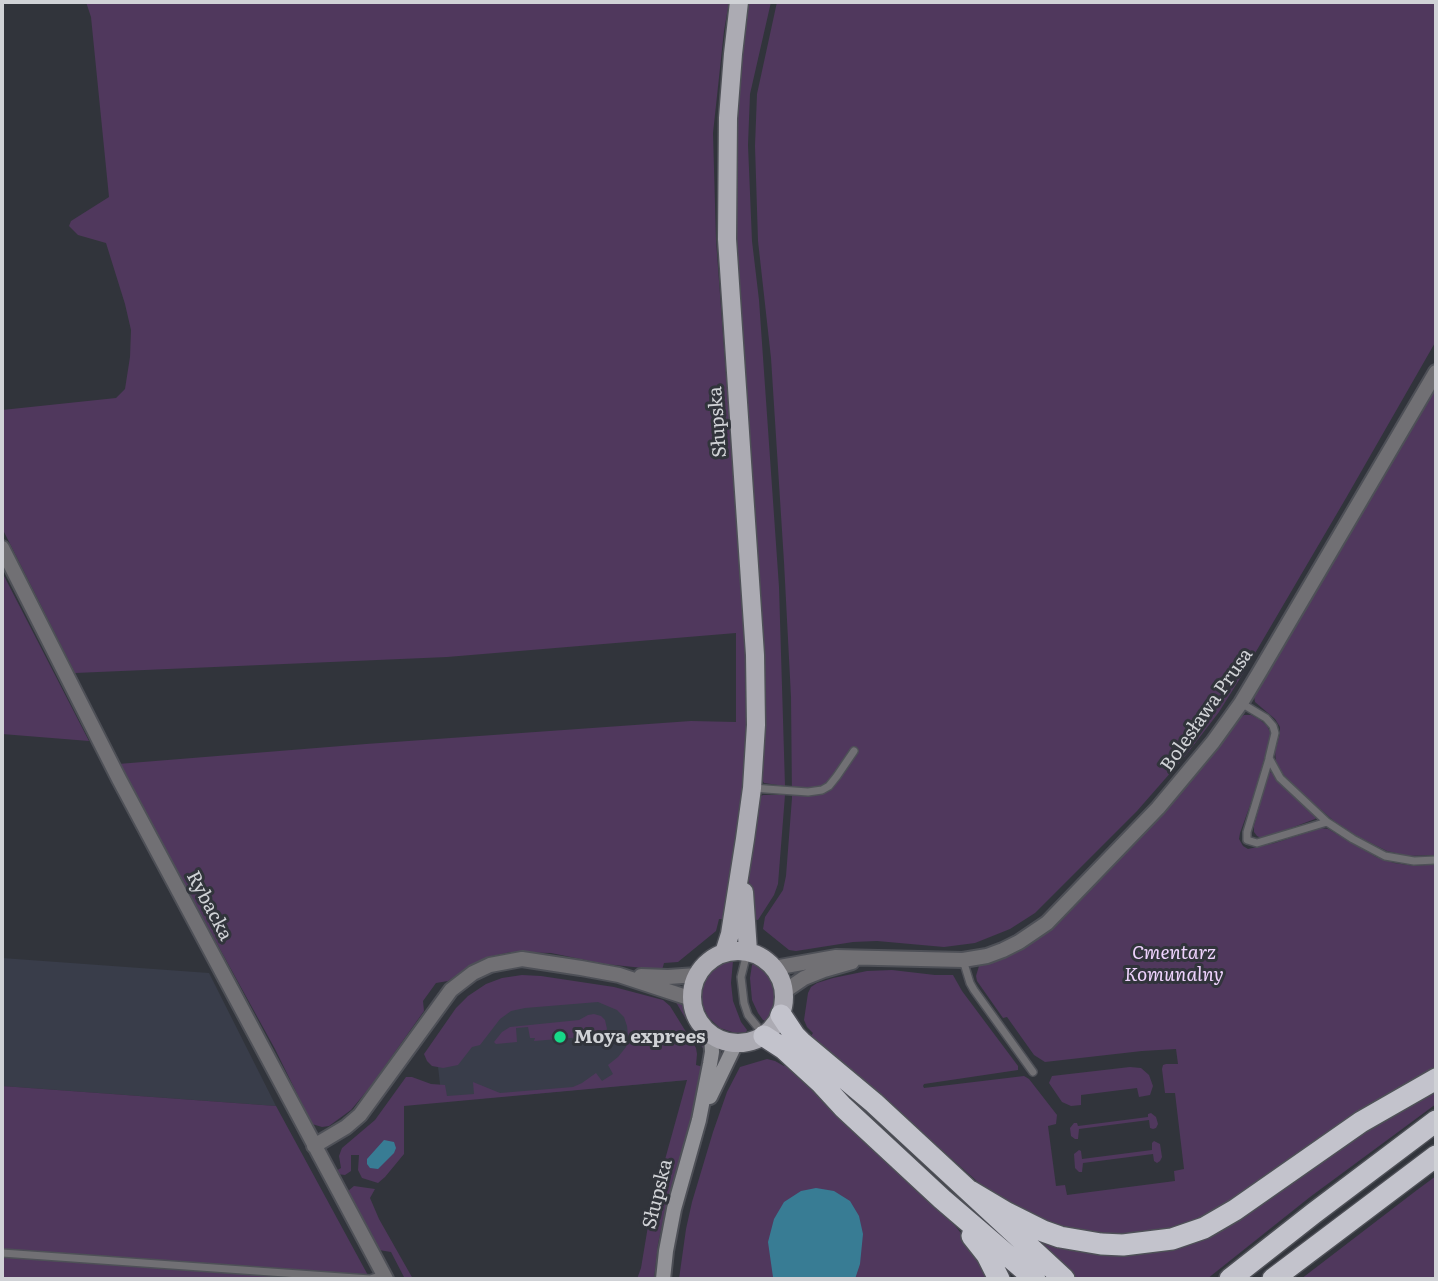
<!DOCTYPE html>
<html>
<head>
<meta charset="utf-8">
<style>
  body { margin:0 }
  #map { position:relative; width:1438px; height:1281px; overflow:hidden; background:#31343b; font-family:Literata,serif }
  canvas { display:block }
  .frame { position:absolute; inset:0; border:4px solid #d0d2d6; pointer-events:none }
</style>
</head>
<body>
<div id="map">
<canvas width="1438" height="1281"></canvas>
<div class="frame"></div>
</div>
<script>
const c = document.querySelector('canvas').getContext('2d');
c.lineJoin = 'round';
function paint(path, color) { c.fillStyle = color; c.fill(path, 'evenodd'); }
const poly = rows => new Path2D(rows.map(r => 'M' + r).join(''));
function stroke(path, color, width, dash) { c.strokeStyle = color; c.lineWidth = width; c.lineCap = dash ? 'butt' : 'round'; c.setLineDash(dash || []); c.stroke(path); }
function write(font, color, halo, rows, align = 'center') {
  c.font = font + ' Literata,serif'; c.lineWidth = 6; c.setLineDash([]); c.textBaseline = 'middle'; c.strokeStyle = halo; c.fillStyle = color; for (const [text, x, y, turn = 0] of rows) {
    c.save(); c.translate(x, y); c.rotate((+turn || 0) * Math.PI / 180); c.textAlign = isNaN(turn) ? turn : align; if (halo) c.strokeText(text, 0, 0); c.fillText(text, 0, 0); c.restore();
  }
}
paint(poly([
  [2,958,209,973,276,1106,2,1086],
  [597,999,631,1008,688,1080,442,1102,437,1058,470,1010]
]), '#393d4a');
paint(poly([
  [86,2,320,2,321,3,339,2,729,2,724,31,713,133,716,240,748,676,748,725,746,773,726,919,719,919,716,931,678,962,664,963,662,970,605,964,551,953,511,952,488,957,468,967,448,981,436,983,423,1001,424,1011,370,1087,351,1110,329,1126,322,1127,312,1124,275,1049,118,764,366,744,691,721,736,722,736,633,447,657,75,673,2,528,2,410,116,398,125,389,130,357,131,330,125,304,106,243,78,235,69,226,71,221,109,197,91,17],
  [746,2,771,2,750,94,748,145,752,241,759,300,779,587,785,786,764,783,760,777,733,189,739,54],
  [777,2,1436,2,1436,341,1346,498,1244,672,1219,712,1186,755,1137,811,1035,913,1010,929,975,943,944,947,877,941,853,942,796,951,789,950,763,929,765,917,783,890,786,876,792,798,791,697,784,562,771,358,758,241,755,146,757,94],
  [1436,387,1436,855,1408,856,1387,851,1355,835,1334,821,1297,789,1283,774,1276,762,1275,751,1280,734,1280,727,1275,719,1255,702,1254,696],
  [2,572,89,741,2,734],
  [1244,715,1251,715,1259,719,1267,726,1270,732,1270,739,1253,797,1240,833,1239,839,1243,846,1248,849,1275,843,1321,828,1328,829,1376,857,1394,863,1415,866,1436,864,1436,1070,1228,1206,1185,1225,1146,1235,1086,1235,1042,1221,1012,1206,979,1183,891,1105,809,1039,813,1033,807,1027,804,1020,808,993,811,987,817,983,833,978,867,971,892,970,935,975,953,975,962,991,1018,1066,1018,1070,924,1084,923,1086,924,1088,1024,1076,1029,1079,1057,1115,1056,1124,1048,1126,1056,1186,1065,1185,1067,1195,1175,1181,1174,1171,1184,1169,1175,1093,1165,1093,1162,1069,1163,1065,1166,1064,1178,1064,1176,1049,1142,1051,1045,1062,1034,1055,1007,1017,1003,1018,977,981,976,976,979,966,983,963,1000,959,1027,947,1063,919,1175,799,1219,747,1240,718],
  [1271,772,1272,773,1282,786,1317,817,1315,819,1267,837,1261,838,1257,836,1254,832,1254,826,1268,774],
  [763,795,785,795,778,884,774,895,758,920,750,919,749,877,758,798],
  [728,960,733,961,731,983,733,1001,741,1022,747,1030,746,1032,735,1033,720,1028,708,1017,702,1004,701,996,706,978,711,970,721,963],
  [754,963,766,971,774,985,775,1003,772,1012,766,1021,763,1020,758,1013,752,1000,750,978,752,965],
  [522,975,541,976,614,987,663,1000,670,1006,696,1048,697,1054,696,1065,703,1067,690,1125,666,1207,658,1244,654,1279,637,1279,641,1268,650,1214,687,1080,404,1106,404,1154,385,1177,378,1183,362,1178,358,1170,359,1155,351,1155,351,1171,345,1175,337,1174,336,1171,341,1168,339,1156,342,1148,375,1120,406,1077,412,1077,431,1084,445,1085,447,1096,474,1094,473,1082,500,1093,573,1087,582,1083,596,1073,602,1081,613,1074,608,1065,618,1057,626,1047,628,1035,627,1026,624,1017,617,1010,598,1002,525,1008,511,1011,500,1019,480,1045,472,1047,458,1065,443,1068,432,1066,427,1061,424,1054,456,1008,468,996,486,984,502,978],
  [673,997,683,1003,687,1009,693,1022,704,1038,706,1051,702,1047],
  [594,1014,601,1016,605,1020,607,1029,602,1037,596,1040,583,1037,534,1041,535,1038,530,1038,528,1027,516,1028,517,1042,496,1044,494,1042,502,1032,510,1027,579,1020,588,1015],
  [767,1059,775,1061,784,1066,789,1061,948,1217,976,1252,990,1279,679,1279,686,1229,692,1202,713,1132,727,1092,740,1067],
  [1130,1067,1141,1068,1149,1075,1153,1086,1150,1095,1139,1097,1137,1088,1081,1095,1081,1105,1071,1106,1062,1102,1049,1083,1052,1076],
  [2,1086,276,1106,370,1279,2,1279],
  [1436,1087,1436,1104,1310,1197,1207,1279,1074,1279,1012,1224,1151,1250,1307,1165],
  [1151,1113,1156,1117,1158,1124,1156,1128,1153,1129,1150,1128,1149,1120,1079,1129,1078,1139,1075,1139,1071,1136,1070,1128,1074,1123,1077,1123,1078,1126,1148,1117,1148,1114],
  [1154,1141,1160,1144,1162,1157,1160,1161,1157,1163,1154,1161,1153,1154,1083,1163,1082,1172,1079,1172,1075,1168,1074,1154,1079,1150,1081,1151,1082,1159,1152,1150,1152,1143],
  [1436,1176,1436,1279,1301,1279,1417,1190],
  [354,1186,375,1189,370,1198,379,1219,413,1279,405,1279,391,1252,379,1250,348,1191]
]), '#50385d');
paint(poly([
  [384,1140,394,1142,396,1148,394,1153,378,1169,370,1168,367,1164,367,1159],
  [816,1188,834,1191,850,1201,859,1216,863,1234,860,1264,855,1279,775,1279,773,1277,768,1242,774,1219,784,1202,801,1191]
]), '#387c94');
const service = poly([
  [1241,703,1266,718,1273,726,1275,733,1269,758,1280,778,1327,822,1353,839,1385,856,1414,861,1436,860],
  [1269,759,1247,832,1247,840,1257,843,1327,822],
  [752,788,808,792,822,790,829,786,837,776,854,751],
  [747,953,741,977,744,1003,748,1015,764,1035],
  [963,960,970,983,974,990,1033,1072],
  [2,1253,370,1279,383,1275]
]);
const minor = poly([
  [2,548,119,779,386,1279],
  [774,968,836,957,963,960,987,956,1003,950,1019,942,1047,923,1158,808,1213,742,1241,703,1259,673,1436,372],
  [641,976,668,977,697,975],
  [785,991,804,978,824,970,852,962],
  [314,1146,346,1127,360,1115,451,990,473,973,490,965,522,959,581,968,619,975,692,999]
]);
const secondary = poly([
  [710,1097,736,1043],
  [663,1279,666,1251,674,1209,699,1120,710,1064,712,1052,711,1034]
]);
const primary = poly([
  [744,892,748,951],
  '692 997a46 46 0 1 1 92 0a46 46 0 1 1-92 0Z',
  [724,953,730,934,745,839,752,788,756,725,755,655,727,239,728,118,733,54,739,2]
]);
const motorway = poly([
  [781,1015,795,1036,801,1042,874,1103,1064,1279],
  [764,1036,784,1049,820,1082,843,1107,942,1199,1035,1279],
  [970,1191,1007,1213,1043,1231,1060,1237,1101,1244,1123,1245,1172,1239,1204,1228,1235,1210,1361,1122,1436,1079],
  [972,1236,987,1255,999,1279],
  [1230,1279,1314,1213,1436,1121],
  [1273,1279,1436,1156]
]);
stroke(service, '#4e5057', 10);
stroke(minor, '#4e5057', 18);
stroke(secondary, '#4e5057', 18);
stroke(primary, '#4e5057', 21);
stroke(motorway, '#4e5057', 24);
stroke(service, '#717074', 7);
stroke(minor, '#717074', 14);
stroke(secondary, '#929297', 14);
stroke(primary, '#acabb3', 18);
stroke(motorway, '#c3c3cc', 21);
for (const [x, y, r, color] of [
  [560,1037,7,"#17d989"]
]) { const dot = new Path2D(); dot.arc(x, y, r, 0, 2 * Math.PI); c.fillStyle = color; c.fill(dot); stroke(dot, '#31343b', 2.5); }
write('19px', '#d0d2d6', '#31343b', [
  ["Słupska",718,422,-94],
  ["Bolesława Prusa",1207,710,-55],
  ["Rybacka",209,906,62],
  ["Słupska",658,1194,-76]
]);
write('italic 19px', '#eed2fd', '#31343b', [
  ["Cmentarz",1174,953],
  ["Komunalny",1174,975]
]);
write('bold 19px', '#d0d2d6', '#31343b', [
  ["Moya exprees",574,1037]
], 'left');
</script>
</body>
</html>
